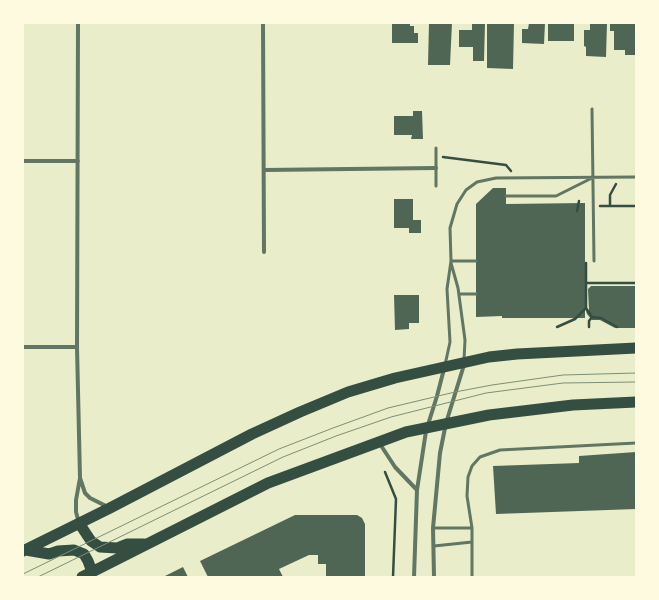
<!DOCTYPE html>
<html>
<head>
<meta charset="utf-8">
<style>
  body { margin:0 }
  #map { position:relative; width:659px; height:600px; overflow:hidden; background:#e9edc9; font-family:Roboto,sans-serif }
  canvas { display:block }
  .frame { position:absolute; inset:0; border:24px solid #fefae0; pointer-events:none }
</style>
</head>
<body>
<div id="map">
<canvas width="659" height="600"></canvas>
<div class="frame"></div>
</div>
<script>
const c = document.querySelector('canvas').getContext('2d');
c.lineJoin = 'round';
function paint(path, color) { c.fillStyle = color; c.fill(path, 'evenodd'); }
const poly = rows => new Path2D(rows.map(r => 'M' + r).join(''));
function stroke(path, color, width, dash) { c.strokeStyle = color; c.lineWidth = width; c.lineCap = dash ? 'butt' : 'round'; c.setLineDash(dash || []); c.stroke(path); }
paint(poly([
  [392,23,410,23,410,26,414,26,414,33,418,33,418,43,392,43],
  [429,23,452,23,450,65,428,65],
  [472,23,485,23,484,61,473,61,473,47,459,47,459,30,472,30],
  [487,23,514,23,513,69,487,68],
  [529,23,545,23,544,44,522,43,522,29,528,29],
  [548,23,574,24,574,41,548,41],
  [590,23,607,23,606,57,586,56,586,47,584,46,584,30,590,30],
  [610,23,636,23,636,55,625,55,625,50,614,50,614,31,610,31],
  [413,111,422,111,423,139,411,139,412,135,394,135,394,116,413,116],
  [493,188,506,188,506,204,585,203,585,318,502,318,502,316,476,317,476,204],
  [394,199,413,199,413,220,421,220,421,233,409,233,409,228,394,228],
  [591,286,636,286,636,328,615,328,600,320,592,320,587,314,586,311,589,310,588,289],
  [394,295,419,295,419,323,409,323,409,329,395,330],
  [636,452,636,509,496,514,493,466,579,463,579,456],
  [295,515,357,515,362,518,365,524,365,577,326,577,326,564,318,564,318,555,309,555,279,569,283,577,208,577,200,561],
  [183,567,188,577,163,577]
]), '#4f6655');
stroke(poly([
  [443,157,506,165,511,171],
  [600,206,636,206],
  [610,206,610,195,616,184],
  [577,211,579,201],
  [586,263,586,283,636,283],
  [586,308,592,317],
  [592,317,601,318,617,327],
  [557,327,575,319,586,308,586,283],
  [589,327,589,321,592,317],
  [385,472,396,499,393,577]
]), '#344e41', 2.5);
stroke(poly([
  [592,109,594,261],
  [436,148,436,186],
  [506,196,556,196,592,178],
  [451,261,476,261],
  [451,263,458,288,465,340,464,360],
  [459,294,476,294],
  [445,365,450,342,447,289,451,261,450,228,457,204,466,190,477,182,496,178,636,177],
  [433,528,472,528],
  [434,546,472,542],
  [472,577,472,528,467,496,468,477,472,466,480,457,500,450,636,443]
]), '#617663', 3);
stroke(poly([
  [78,23,77,347,80,478,76,500,76,512,79,523],
  [263,23,264,252],
  [23,161,78,161],
  [264,170,436,168],
  [23,347,77,347],
  [380,444,395,467,417,490],
  [80,478,85,493,90,498,108,507],
  [414,577,417,490,421,464,426,431,437,396,444,369],
  [434,577,433,528,440,453,446,423,464,365]
]), '#617663', 4);
stroke(poly([
  [79,523,91,541,100,547,117,548,127,544,144,544],
  [26,550,49,554,58,551,74,550,84,554,88,561,91,569,90,573],
  [23,551,110,508,252,434,300,412,348,392,395,378,489,357,517,354,636,348],
  [82,577,268,483,406,432,489,415,573,405,636,402]
]), '#344e41', 11);
stroke(poly([
  [23,574,279,449,333,428,388,408,455,392,492,385,563,375,636,373],
  [38,577,283,457,336,436,391,417,486,393,563,383,636,382]
]), '#7c8e77', 1);
</script>
</body>
</html>
